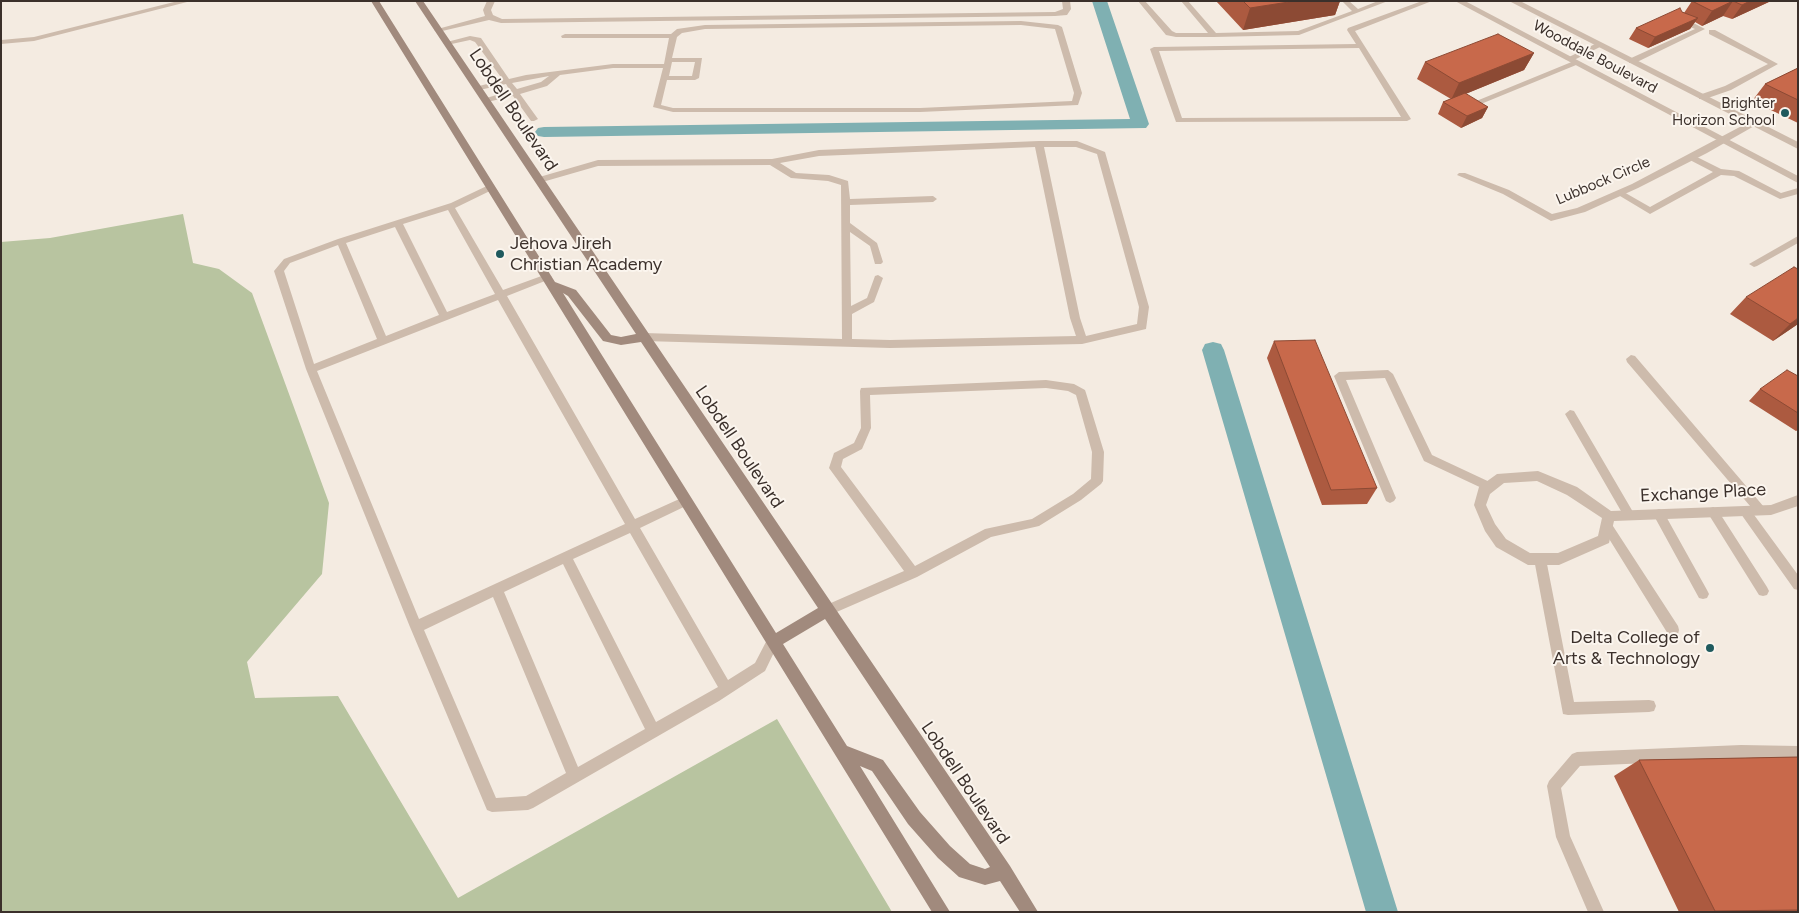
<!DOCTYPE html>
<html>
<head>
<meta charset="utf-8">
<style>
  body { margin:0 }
  #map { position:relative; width:1799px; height:913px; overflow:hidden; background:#f4ebe1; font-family:Figtree,sans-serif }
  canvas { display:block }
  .frame { position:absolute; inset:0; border:2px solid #3b302b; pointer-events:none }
</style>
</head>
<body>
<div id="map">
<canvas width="1799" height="913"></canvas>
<div class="frame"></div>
</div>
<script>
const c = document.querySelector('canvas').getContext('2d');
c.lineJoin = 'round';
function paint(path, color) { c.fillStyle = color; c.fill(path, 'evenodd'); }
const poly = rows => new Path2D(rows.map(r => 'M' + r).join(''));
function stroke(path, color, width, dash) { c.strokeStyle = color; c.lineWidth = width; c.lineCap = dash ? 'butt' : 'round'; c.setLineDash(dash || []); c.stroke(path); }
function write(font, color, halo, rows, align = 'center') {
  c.font = font + ' Figtree,sans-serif'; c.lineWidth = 4; c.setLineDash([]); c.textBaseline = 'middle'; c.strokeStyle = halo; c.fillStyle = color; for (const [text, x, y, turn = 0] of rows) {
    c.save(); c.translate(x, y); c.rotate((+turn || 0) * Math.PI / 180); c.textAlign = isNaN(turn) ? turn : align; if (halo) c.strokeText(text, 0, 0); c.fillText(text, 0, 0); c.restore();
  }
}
paint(poly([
  [183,214,193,263,219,269,252,293,329,503,322,574,247,662,255,698,338,696,458,898,777,719,892,912,1,912,1,242,50,238]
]), '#b8c4a0');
paint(poly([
  [1092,1,1107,1,1149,124,1146,128,544,137,538,136,535,132,538,128,544,127,1130,119,1092,1],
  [1213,342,1221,344,1224,350,1398,912,1366,912,1202,350,1205,344,1213,342]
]), '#7fb0b2');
paint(poly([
  [178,1,191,1,34,41,1,44,1,40,34,37,178,1],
  [1138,1,1145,1,1172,31,1176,33,1208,33,1181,1,1188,1,1216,33,1298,31,1352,11,1342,1,1349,1,1358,9,1378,1,1388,1,1299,35,1214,37,1176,37,1166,35,1138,1],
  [1422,1,1432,1,1355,31,1411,119,1407,121,1176,122,1150,49,1154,47,1356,44,1347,30,1348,28,1422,1],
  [1359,48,1401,117,1182,118,1159,51,1359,48],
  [1676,17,1682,17,1705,29,1635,63,1629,63,1629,59,1695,29,1676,21,1676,17],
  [1021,21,1058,25,1062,27,1082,93,1078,105,920,112,673,112,653,107,663,68,613,68,560,75,547,86,520,94,538,119,534,121,531,121,513,96,483,103,483,99,510,91,506,84,475,91,475,87,503,80,475,42,470,40,447,45,443,43,470,36,481,38,509,79,526,75,613,64,664,64,669,38,562,38,561,36,565,34,671,34,677,29,705,25,1021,21],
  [1021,25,1055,29,1074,93,1072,101,920,108,673,108,661,105,667,80,695,80,699,78,702,58,672,58,677,37,682,33,705,29,1021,25],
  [672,62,695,62,692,76,669,76,672,62],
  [549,76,541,82,517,89,512,83,549,76],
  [1709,30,1715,30,1778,64,1731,90,1705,99,1699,99,1699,95,1725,86,1768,64,1709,34,1709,30],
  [1574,61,1581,63,1476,106,1469,104,1574,61],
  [1039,141,1077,141,1105,152,1149,307,1146,329,1082,344,890,348,644,341,639,337,644,333,842,339,841,185,828,181,791,178,770,165,598,166,539,183,535,180,536,178,598,160,772,159,819,150,1039,141],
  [1035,147,1070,318,1076,336,890,340,852,339,852,314,874,302,883,278,878,275,875,276,867,298,851,306,850,232,870,246,875,264,881,264,883,262,877,243,850,223,850,205,933,202,937,199,933,196,850,199,848,181,829,175,796,173,780,163,819,156,1035,147],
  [1044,147,1076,147,1097,154,1139,307,1137,324,1086,336,1080,318,1044,147],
  [1691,154,1721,169,1739,171,1781,193,1798,188,1798,194,1780,199,1734,176,1721,175,1650,214,1615,193,1619,190,1622,191,1650,207,1713,172,1688,159,1687,157,1691,154],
  [491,184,495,187,494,189,455,208,503,290,547,274,552,277,550,279,507,296,635,519,686,496,690,498,692,501,690,504,640,528,728,680,755,663,768,638,773,636,778,638,779,642,765,671,719,701,533,808,528,810,492,812,487,810,410,627,306,369,274,271,284,259,338,239,451,203,491,184],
  [448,210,495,294,447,312,403,224,448,210],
  [395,227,439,315,386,336,346,243,395,227],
  [338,245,377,339,314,364,284,271,290,263,338,245],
  [498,300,625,524,419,619,317,371,498,300],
  [630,533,718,687,656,722,573,559,630,533],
  [563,564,645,729,578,767,504,592,563,564],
  [493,597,566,773,526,796,496,798,424,630,493,597],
  [1798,236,1798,243,1757,266,1754,267,1749,264,1798,236],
  [1631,355,1635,356,1764,507,1766,510,1764,513,1760,515,1756,513,1627,362,1626,359,1631,355],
  [1388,370,1393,374,1432,455,1494,484,1496,487,1494,490,1486,490,1424,461,1385,378,1346,380,1396,498,1394,501,1390,503,1386,501,1334,376,1339,372,1388,370],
  [1046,380,1074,384,1085,390,1086,393,1104,452,1103,481,1101,484,1081,500,1039,526,991,537,917,577,832,614,828,616,824,614,822,610,824,606,904,571,829,468,834,453,854,443,861,428,860,391,861,388,1046,380],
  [1046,388,1068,391,1076,395,1092,452,1091,479,1073,494,1032,519,985,529,915,566,841,467,843,459,862,449,871,428,870,395,1046,388],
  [1570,410,1574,411,1633,512,1635,515,1633,518,1629,520,1625,518,1565,414,1570,410],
  [1745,506,1749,508,1798,575,1798,590,1794,589,1741,514,1739,511,1741,508,1745,506],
  [1713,507,1717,509,1767,587,1769,591,1767,595,1763,596,1759,595,1709,515,1707,512,1709,509,1713,507],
  [1659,509,1663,511,1707,590,1709,594,1707,598,1703,599,1699,598,1653,514,1655,511,1659,509],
  [1607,521,1611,523,1678,626,1679,630,1678,634,1673,636,1668,634,1603,529,1601,526,1603,523,1607,521],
  [1540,554,1544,555,1546,559,1574,702,1649,700,1654,701,1656,706,1654,711,1649,712,1568,715,1563,714,1534,559,1536,555,1540,554],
  [1741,745,1798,746,1798,760,1741,759,1580,766,1561,788,1570,836,1604,912,1588,912,1556,837,1547,786,1549,781,1572,754,1577,752,1741,745]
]), '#cdbbac');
paint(poly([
  [487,1,495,1,491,10,493,15,502,19,1055,12,1063,9,1062,1,1070,1,1071,9,1067,15,1055,16,501,23,489,20,438,32,434,30,485,16,483,10,487,1],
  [1597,43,1604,45,1572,61,1565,59,1597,43],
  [1753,120,1758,123,1756,125,1707,153,1638,188,1585,212,1551,221,1503,194,1457,175,1459,173,1465,173,1509,190,1552,214,1577,208,1632,184,1753,120],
  [1538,471,1577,487,1611,511,1771,505,1798,495,1798,506,1771,515,1614,521,1609,543,1559,565,1528,565,1496,547,1485,531,1474,505,1479,487,1497,474,1538,471],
  [1537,481,1567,495,1602,518,1598,536,1558,553,1530,553,1506,539,1495,524,1486,505,1490,494,1504,483,1537,481]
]), '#cdbbac');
paint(poly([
  [1455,1,1465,1,1798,176,1798,183,1455,1],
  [1509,1,1520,1,1798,142,1798,149,1509,1]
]), '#cdbbac');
paint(poly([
  [371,1,379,1,555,282,576,290,611,335,621,337,636,334,415,1,423,1,1010,866,1038,912,1020,912,1000,881,985,885,959,877,938,858,908,824,872,771,860,766,950,912,932,912,371,1],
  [563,293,568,296,603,341,621,345,641,342,818,608,776,633,563,293],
  [825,619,990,867,985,869,970,864,950,846,920,812,883,760,847,746,783,644,825,619]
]), '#a18a7d');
paint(poly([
  [1216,1,1340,1,1335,15,1243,30],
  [1692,1,1771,1,1732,19,1723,16,1702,26,1695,22,1690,29,1648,48,1629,39,1636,28,1682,12,1684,13],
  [1534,53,1524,70,1465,94,1488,107,1482,118,1461,128,1438,114,1443,102,1451,99,1417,79,1425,62],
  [1798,68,1798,123,1752,101,1765,84],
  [1746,297,1798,324,1773,341,1730,314],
  [1274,341,1377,488,1367,504,1322,505,1267,358],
  [1798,376,1798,430,1796,431,1749,401,1760,389],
  [1798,757,1798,912,1679,912,1614,776,1639,760]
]), '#ac5a40');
paint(poly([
  [1295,1,1340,1,1335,15,1243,30,1250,8],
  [1733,1,1723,16,1702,26,1712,11],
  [1750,1,1771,1,1732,19,1742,5],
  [1698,18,1690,29,1648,48,1655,37],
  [1534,53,1524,70,1451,100,1459,83],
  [1488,107,1482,118,1461,128,1467,116],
  [1798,318,1798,324,1773,341,1790,324]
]), '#8c4a34');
const building = poly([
  [1243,1,1295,1,1250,8,1243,1],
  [1692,1,1750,1,1742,5,1733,1,1712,11,1692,1],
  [1680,8,1682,12,1698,18,1655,37,1636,28,1680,8],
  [1498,34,1534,53,1459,83,1425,62,1498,34],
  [1798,68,1798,100,1765,84,1798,68],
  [1465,93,1488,107,1467,116,1443,102,1465,93],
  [1794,267,1798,269,1798,318,1790,324,1746,297,1794,267],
  [1315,340,1377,488,1331,490,1274,341,1315,340],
  [1787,370,1798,376,1798,413,1760,389,1787,370],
  [1798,757,1798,910,1715,911,1639,760,1798,757]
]);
paint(building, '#c8694b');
stroke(building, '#8c4a34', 1);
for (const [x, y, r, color] of [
  [1785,113,5,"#1f5a5e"],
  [500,254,5,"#1f5a5e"],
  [1710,648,5,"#1f5a5e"]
]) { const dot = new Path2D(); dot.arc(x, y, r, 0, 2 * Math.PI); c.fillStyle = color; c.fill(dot); stroke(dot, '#fbf5ee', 2); }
write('15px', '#3b302b', '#fbf5ee', [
  ["Wooddale Boulevard",1595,57,28],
  ["Lubbock Circle",1603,181,-23]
]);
write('15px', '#3b302b', '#fbf5ee', [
  ["Brighter",1775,104],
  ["Horizon School",1775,121]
], 'right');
write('18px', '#3b302b', '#fbf5ee', [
  ["Lobdell Boulevard",513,110,56],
  ["Lobdell Boulevard",739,447,56],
  ["Exchange Place",1703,493,-3],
  ["Lobdell Boulevard",965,783,56]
]);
write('18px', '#3b302b', '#fbf5ee', [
  ["Jehova Jireh",510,244],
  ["Christian Academy",510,265],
  ["Delta College of",1700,638,"right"],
  ["Arts & Technology",1700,659,"right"]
], 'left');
</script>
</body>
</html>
